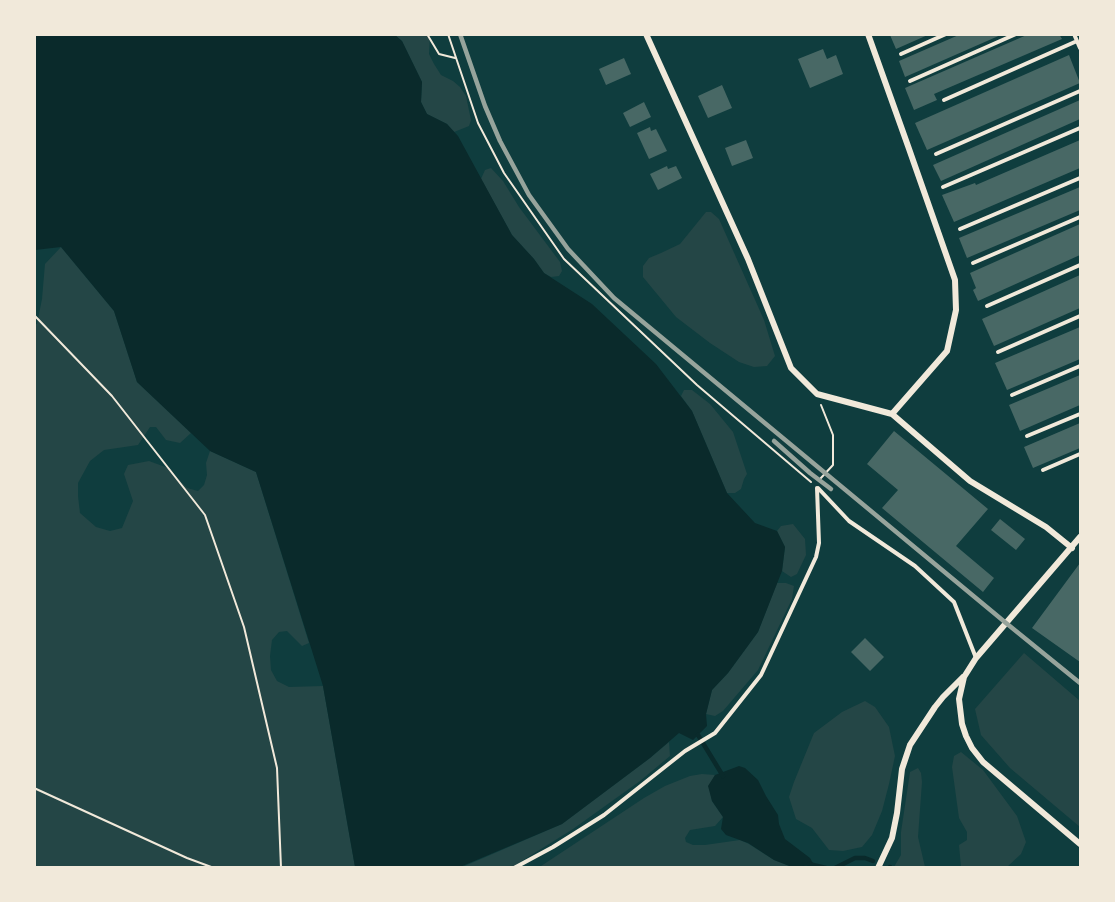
<!DOCTYPE html>
<html>
<head>
<meta charset="utf-8">
<style>
  body { margin:0 }
  #map { position:relative; width:1115px; height:902px; overflow:hidden; background:#0f3d3e; font-family:"IBM Plex Serif",serif }
  canvas { display:block }
  .frame { position:absolute; inset:0; border:36px solid #f1e9da; pointer-events:none }
</style>
</head>
<body>
<div id="map">
<canvas width="1115" height="902"></canvas>
<div class="frame"></div>
</div>
<script>
const c = document.querySelector('canvas').getContext('2d');
c.lineJoin = 'round';
function paint(path, color) { c.fillStyle = color; c.fill(path, 'evenodd'); }
const poly = rows => new Path2D(rows.map(r => 'M' + r).join(''));
function stroke(path, color, width, dash) { c.strokeStyle = color; c.lineWidth = width; c.lineCap = dash ? 'butt' : 'round'; c.setLineDash(dash || []); c.stroke(path); }
paint(poly([
  [395,35,430,35,429,54,434,64,441,75,453,81,460,87,466,96,471,120,469,126,454,132,447,124,427,114,421,102,422,82,402,41],
  [491,168,503,181,519,207,560,262,562,271,559,276,551,277,544,273,534,259,512,235,481,179,485,170],
  [706,212,711,212,719,219,764,320,775,356,767,366,754,367,739,362,710,343,676,317,643,277,643,266,649,258,661,253,680,244],
  [61,247,114,311,137,382,191,433,180,443,166,440,156,427,150,427,138,445,104,450,90,461,78,483,78,496,80,513,96,527,110,531,122,528,133,501,124,474,128,465,149,461,168,468,187,488,198,491,204,485,207,475,206,463,210,451,256,472,309,643,302,646,287,631,279,632,272,640,270,656,271,670,277,681,289,687,323,686,355,867,35,867,34,325,37,324,42,299,45,264],
  [684,390,692,390,710,404,733,432,747,474,744,479,741,489,735,493,727,493,692,411,681,396],
  [793,524,805,539,806,555,797,574,791,577,782,571,785,547,777,531,781,526],
  [777,583,786,583,794,586,792,599,758,670,723,711,715,716,706,714,712,690,728,673,758,632],
  [1024,653,1080,701,1080,827,1010,768,981,735,975,709],
  [865,701,875,707,889,727,895,756,889,784,882,811,872,835,862,847,843,851,829,850,812,828,796,819,789,797,794,782,814,733,842,712],
  [669,742,670,756,640,781,573,829,517,864,512,867,460,868,562,824,650,758],
  [961,752,983,770,1017,816,1026,842,1021,854,1007,867,961,867,959,845,967,840,967,832,959,818,952,767,954,756],
  [918,768,921,773,922,782,918,837,925,867,894,867,901,855,901,832,910,772],
  [702,774,715,775,709,786,712,801,723,817,715,826,690,830,685,838,686,842,693,845,705,845,740,840,749,844,774,860,792,867,538,868,644,798,665,786,690,776]
]), '#244646');
paint(poly([
  [395,35,402,41,422,82,421,102,427,114,447,124,458,136,512,235,534,259,544,273,592,304,656,364,692,411,727,493,755,523,777,531,785,547,782,571,758,632,728,673,712,690,706,714,707,726,693,740,679,733,650,758,562,824,460,867,355,867,323,686,256,472,210,451,137,382,114,311,61,247,35,250,35,35],
  [739,766,745,768,758,780,766,796,778,815,779,824,785,839,810,858,814,865,792,867,774,860,748,843,726,835,721,829,723,817,712,801,708,786,715,775]
]), '#0a2a2b');
stroke(poly([
  [698,735,723,776],
  [809,864,826,868],
  [890,867,890,868],
  [835,868,855,858,865,858,873,861]
]), '#0a2a2b', 4.5);
paint(poly([
  [891,34,930,34,896,49,890,35],
  [961,34,1003,34,905,77,899,61],
  [1029,34,1059,34,1062,39,934,94,937,100,914,110,905,88],
  [823,49,827,59,836,55,843,74,810,88,798,59],
  [1069,55,1080,83,927,150,915,123],
  [624,58,631,74,606,85,599,69],
  [722,85,732,108,708,118,698,96],
  [1080,100,1080,119,941,181,933,165],
  [644,102,651,117,630,127,623,113],
  [650,127,651,131,656,129,667,151,649,159,637,133],
  [746,140,753,158,732,166,725,148],
  [1080,140,1080,168,954,222,942,195,975,183,976,185],
  [667,166,668,169,676,166,682,178,658,190,650,174],
  [1080,187,1080,210,967,258,959,238],
  [1080,224,1080,255,978,301,973,290,976,288,970,273],
  [1080,275,1080,308,994,346,982,319],
  [1080,327,1080,359,1007,390,995,363],
  [1080,375,1080,405,1020,431,1009,405],
  [1080,423,1080,448,1033,468,1024,447],
  [894,431,988,509,956,546,994,578,983,592,882,508,898,490,867,464],
  [1000,519,1025,539,1016,550,991,530],
  [1080,563,1080,662,1032,628],
  [865,638,884,657,870,671,851,652]
]), '#486865');
stroke(poly([
  [427,34,439,54,455,58],
  [448,34,478,123,504,173,564,259,697,385,811,482],
  [34,315,112,396,205,515,244,627,277,768,281,868],
  [820,479,833,465,833,435,821,405],
  [34,788,187,858,214,868]
]), '#f1e9da', 2);
stroke(poly([
  [1074,34,1080,48],
  [901,54,946,34],
  [910,81,1016,34],
  [944,100,1077,41],
  [936,154,1080,91],
  [943,187,1080,128],
  [960,229,1080,178],
  [973,263,1080,217],
  [987,306,1080,265],
  [998,352,1080,316],
  [1012,395,1080,366],
  [1027,436,1080,414],
  [1043,470,1080,454],
  [818,488,849,521,915,566,954,602,976,658],
  [514,868,553,847,604,815,685,751,715,733,761,675,816,557,819,543,817,488]
]), '#f1e9da', 4);
stroke(poly([
  [646,34,748,259,791,368,817,394,892,414,947,351,956,310,955,280,908,146,868,34],
  [892,414,970,481,1046,527,1072,548],
  [1080,537,976,658,964,677,959,699,962,724,966,736,972,748,983,762,1080,844],
  [878,868,892,838,897,813,902,769,910,745,935,707,943,697,963,677]
]), '#f1e9da', 6);
stroke(poly([
  [460,34,485,106,500,141,529,195,568,249,614,298,1006,623,1080,683],
  [774,441,810,473,831,489]
]), '#97a49c', 4.5);
</script>
</body>
</html>
